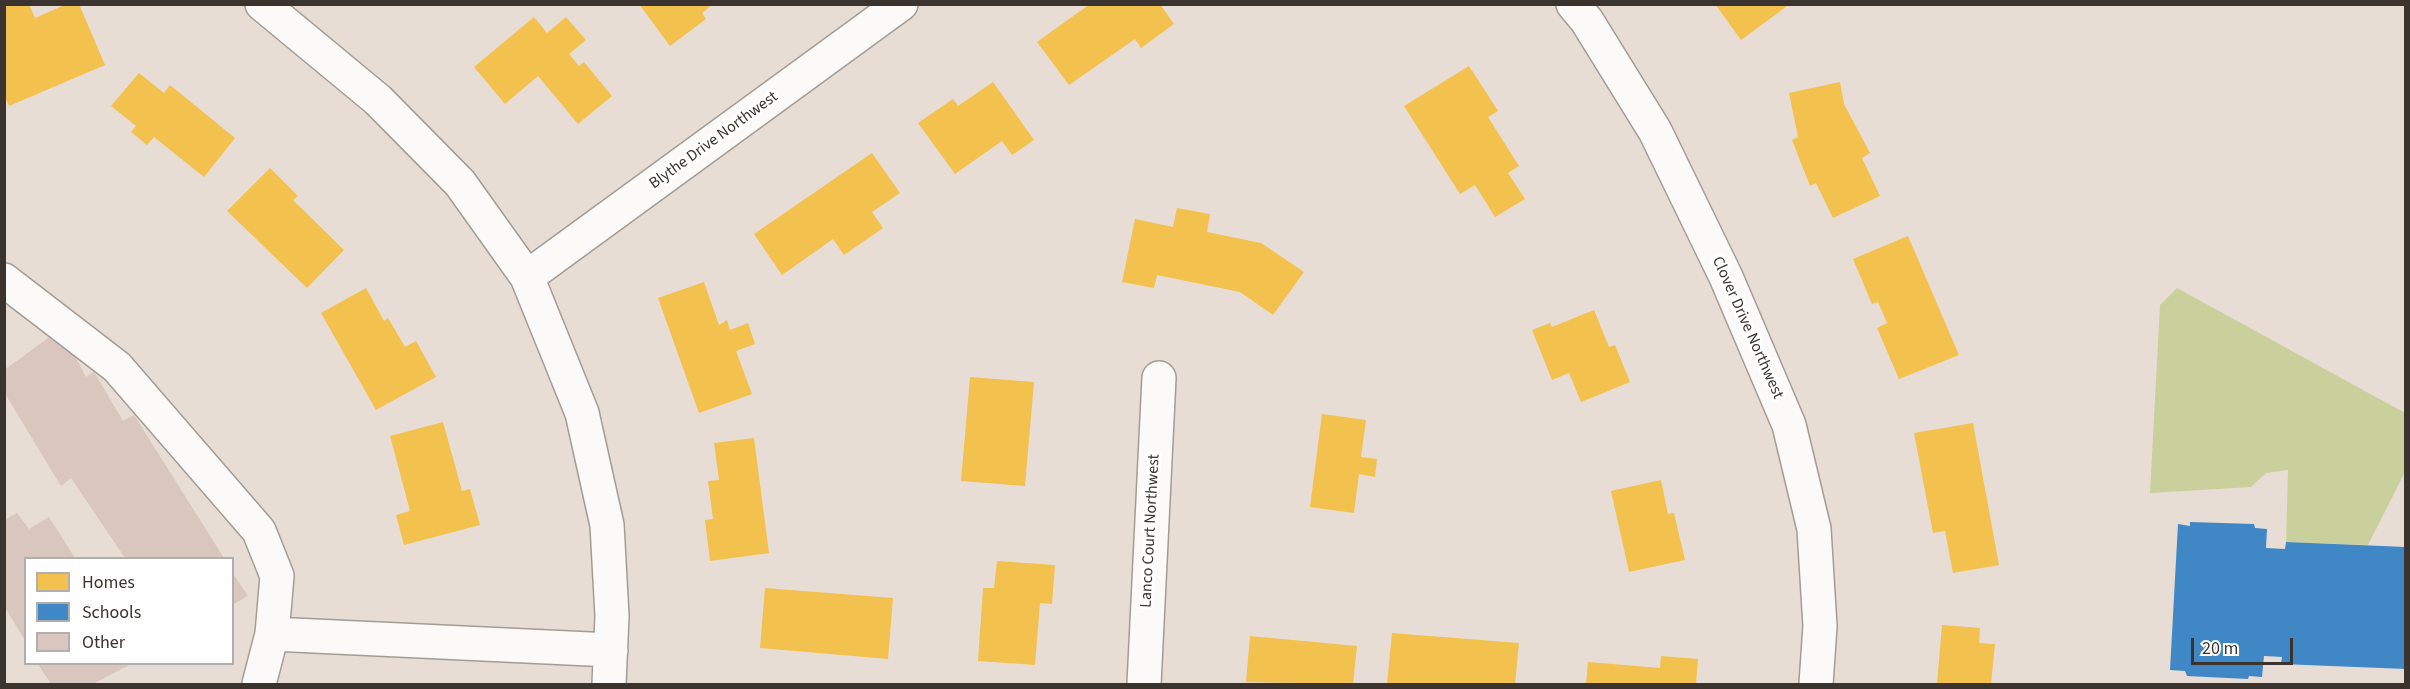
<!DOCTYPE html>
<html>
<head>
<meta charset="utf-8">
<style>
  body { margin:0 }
  #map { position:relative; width:2410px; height:689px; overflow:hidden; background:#e7ddd4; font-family:"Source Sans 3",sans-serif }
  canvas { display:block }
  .frame { position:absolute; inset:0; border:6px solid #3b342e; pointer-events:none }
  .legend { position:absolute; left:24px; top:557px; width:210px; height:108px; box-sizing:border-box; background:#fff; border:2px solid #b1aeab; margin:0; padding:8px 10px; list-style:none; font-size:18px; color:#3b342e }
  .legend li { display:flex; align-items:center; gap:12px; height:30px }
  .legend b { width:30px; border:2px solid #b1aeab }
  .scale { position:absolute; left:2191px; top:638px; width:102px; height:27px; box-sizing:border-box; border:3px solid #3b342e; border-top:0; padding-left:8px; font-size:18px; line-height:21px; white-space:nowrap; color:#3b342e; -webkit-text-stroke:4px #fff; paint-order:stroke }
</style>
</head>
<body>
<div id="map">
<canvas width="2410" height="689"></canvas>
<div class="frame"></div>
<ul class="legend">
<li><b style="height:16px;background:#f2c14e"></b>Homes</li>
<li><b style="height:16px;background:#3f88c5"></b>Schools</li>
<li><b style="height:16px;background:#d8c6bf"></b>Other</li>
</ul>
<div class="scale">20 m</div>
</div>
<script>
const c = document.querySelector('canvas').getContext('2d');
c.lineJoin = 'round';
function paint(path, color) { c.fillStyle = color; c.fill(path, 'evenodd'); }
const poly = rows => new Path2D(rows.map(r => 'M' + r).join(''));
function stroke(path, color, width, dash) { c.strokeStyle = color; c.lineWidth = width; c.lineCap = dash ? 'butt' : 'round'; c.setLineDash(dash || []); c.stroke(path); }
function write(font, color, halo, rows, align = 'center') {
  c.font = font + ' "Source Sans 3",sans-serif'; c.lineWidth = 6; c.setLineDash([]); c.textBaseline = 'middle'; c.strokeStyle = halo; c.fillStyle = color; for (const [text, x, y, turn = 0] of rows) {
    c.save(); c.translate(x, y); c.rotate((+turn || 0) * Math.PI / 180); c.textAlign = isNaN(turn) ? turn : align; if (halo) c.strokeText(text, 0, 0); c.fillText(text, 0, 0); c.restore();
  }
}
paint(poly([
  [2177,288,2405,413,2405,472,2368,545,2286,542,2288,470,2266,473,2251,487,2150,493,2160,305]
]), '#c9d09c');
paint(poly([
  [4,4,29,4,35,18,67,4,79,4,105,65,9,106,4,95],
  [639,4,713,4,702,13,706,19,670,46],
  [1090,4,1160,4,1174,24,1141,48,1135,39,1069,85,1037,42],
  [1715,4,1790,4,1741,40],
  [534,17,547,33,566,17,586,40,569,54,579,66,584,62,612,96,578,124,538,76,505,104,474,67],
  [1469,66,1498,111,1488,117,1519,166,1508,173,1525,199,1495,217,1475,185,1460,194,1404,106],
  [139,73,164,93,170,85,235,138,204,177,154,137,147,145,131,132,136,126,111,106],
  [993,82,1034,140,1012,155,1002,141,955,174,918,123,953,99,958,106],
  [1840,82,1844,104,1870,153,1862,158,1880,196,1833,218,1816,183,1810,186,1792,140,1798,137,1789,93],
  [872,153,900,193,872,212,883,228,844,255,833,239,782,275,754,234],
  [270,168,298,196,293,200,344,250,307,288,227,211],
  [1177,208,1210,214,1207,232,1261,243,1304,272,1273,315,1240,292,1157,275,1154,288,1122,282,1135,219,1173,227],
  [1908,236,1959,355,1899,379,1877,328,1887,323,1878,302,1872,304,1853,259],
  [704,282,719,325,727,320,730,330,748,323,755,344,736,351,752,394,699,413,658,298],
  [366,288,384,321,388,318,405,347,416,341,436,377,376,410,321,313],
  [1594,310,1609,347,1615,345,1630,382,1581,402,1569,373,1552,380,1532,330,1550,323,1552,327],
  [970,377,1034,382,1025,486,961,481],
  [1322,414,1366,420,1361,457,1377,459,1375,477,1359,474,1354,513,1310,507],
  [443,422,462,491,470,489,480,525,404,545,396,515,410,511,390,436],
  [1973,423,1999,565,1953,573,1945,531,1933,533,1914,433],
  [754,438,769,553,710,561,705,520,713,519,708,481,719,480,714,443],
  [1661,480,1668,514,1674,513,1685,560,1629,572,1611,491],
  [997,561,1055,565,1052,604,1040,603,1035,665,978,661,983,588,994,588],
  [765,588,893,598,888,659,760,648],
  [1942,625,1980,628,1979,643,1995,644,1991,684,1937,684],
  [1392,633,1519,643,1515,684,1387,684],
  [1250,636,1357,646,1353,684,1246,682],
  [1661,656,1698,659,1696,684,1586,684,1588,662,1660,668]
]), '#f2c14e');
paint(poly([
  [2190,522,2254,524,2255,528,2267,529,2266,548,2285,549,2286,542,2406,547,2406,669,2281,664,2282,657,2264,656,2262,677,2249,676,2248,679,2187,676,2185,671,2170,670,2178,524,2190,526]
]), '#3f88c5');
paint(poly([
  [51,336,73,353,86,377,94,372,123,421,134,415,224,558,125,558,71,478,61,486,4,392,4,370],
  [17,513,29,529,49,517,75,558,26,558,26,642,4,606,4,520],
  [232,572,248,596,232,605],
  [38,664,131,664,93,684,51,684]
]), '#d8c6bf');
const minor = poly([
  [262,4,378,100,460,183,527,277,582,413,607,525,612,616,609,684],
  [1573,4,1587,21,1655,131,1726,277,1789,425,1814,529,1820,626,1816,684],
  [527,277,901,4],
  [4,280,117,367,259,531,277,576,272,634,259,684],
  [272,634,611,650],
  [1144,684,1159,378]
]);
stroke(minor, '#a39c95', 36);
stroke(minor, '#fbfaf9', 33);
write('16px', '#3b342e', '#fff', [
  ["Blythe Drive Northwest",714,141,-36],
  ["Clover Drive Northwest",1747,328,66],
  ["Lanco Court Northwest",1151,531,-87]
]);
</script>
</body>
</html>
